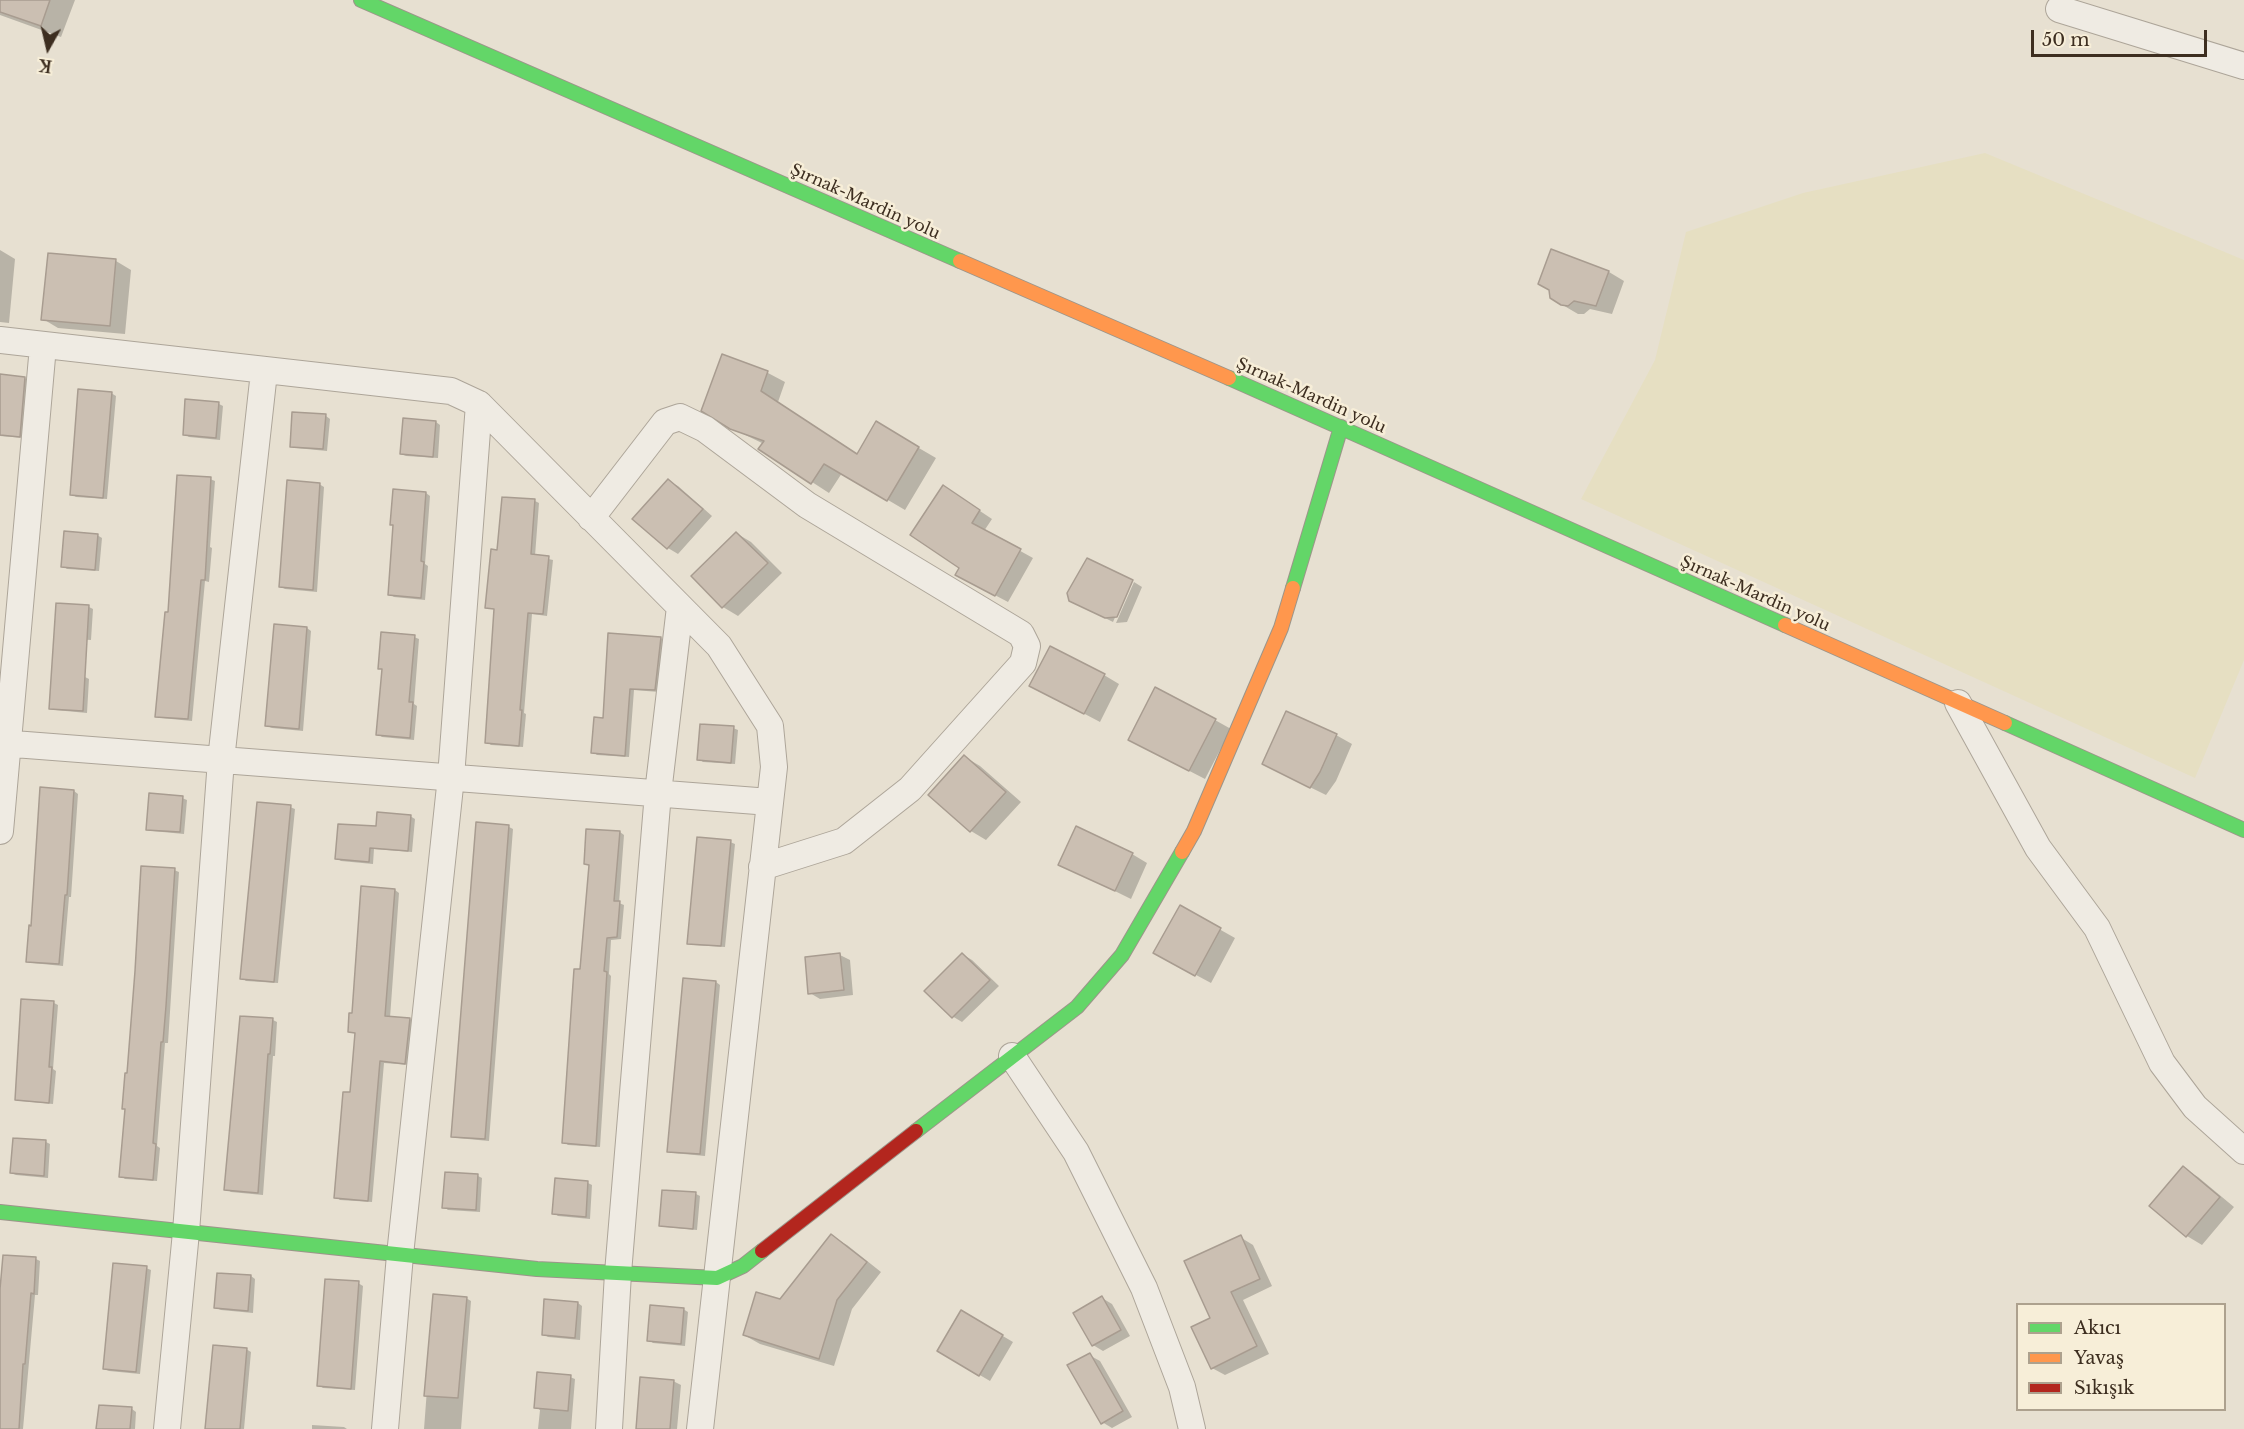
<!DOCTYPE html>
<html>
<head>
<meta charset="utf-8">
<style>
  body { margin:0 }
  #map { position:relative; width:2244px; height:1429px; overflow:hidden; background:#e7e0d1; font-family:"Libre Baskerville",serif }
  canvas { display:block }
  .legend { position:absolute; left:2016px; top:1303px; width:210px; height:108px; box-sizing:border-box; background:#f7eed8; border:2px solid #ada18e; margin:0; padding:8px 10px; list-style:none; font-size:18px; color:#3d2e20 }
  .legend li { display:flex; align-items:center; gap:12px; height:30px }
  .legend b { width:30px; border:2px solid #ada18e }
  .north { position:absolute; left:18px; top:18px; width:60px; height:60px; -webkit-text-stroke:4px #f7eed8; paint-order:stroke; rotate:188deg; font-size:16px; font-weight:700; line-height:24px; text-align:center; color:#3d2e20 }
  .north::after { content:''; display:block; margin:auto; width:21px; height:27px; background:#3d2e20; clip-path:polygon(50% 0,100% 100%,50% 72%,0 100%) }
  .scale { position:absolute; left:2031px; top:30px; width:176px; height:27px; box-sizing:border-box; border:3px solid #3d2e20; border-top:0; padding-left:8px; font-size:18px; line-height:21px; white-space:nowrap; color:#3d2e20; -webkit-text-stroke:4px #f7eed8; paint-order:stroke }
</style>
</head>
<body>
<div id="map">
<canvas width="2244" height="1429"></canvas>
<ul class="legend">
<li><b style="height:8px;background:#63d668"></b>Akıcı</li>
<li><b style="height:8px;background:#ff974d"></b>Yavaş</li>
<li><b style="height:8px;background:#b3261e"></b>Sıkışık</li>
</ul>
<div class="north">K</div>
<div class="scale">50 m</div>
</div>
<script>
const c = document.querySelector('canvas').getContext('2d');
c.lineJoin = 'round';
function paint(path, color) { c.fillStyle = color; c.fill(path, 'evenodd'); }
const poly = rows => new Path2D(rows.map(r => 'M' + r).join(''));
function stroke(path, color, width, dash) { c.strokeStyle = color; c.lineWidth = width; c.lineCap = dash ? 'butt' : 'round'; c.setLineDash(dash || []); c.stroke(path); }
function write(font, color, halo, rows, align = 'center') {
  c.font = font + ' "Libre Baskerville",serif'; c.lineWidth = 5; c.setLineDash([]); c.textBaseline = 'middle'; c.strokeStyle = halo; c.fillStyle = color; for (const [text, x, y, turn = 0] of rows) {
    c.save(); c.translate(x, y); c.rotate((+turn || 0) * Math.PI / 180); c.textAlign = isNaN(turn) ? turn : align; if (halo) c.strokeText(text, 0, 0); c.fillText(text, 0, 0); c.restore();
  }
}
paint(poly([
  [1985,153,2244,260,2244,660,2195,778,1581,499,1655,360,1686,232,1803,193]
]), '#e6dfc2');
paint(poly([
  [0,0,75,0,61,37,0,15],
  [0,250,15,259,9,323,0,322],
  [116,261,131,270,125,334,58,328,43,319],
  [1609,272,1624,281,1612,314,1590,309,1584,314,1578,314,1561,304],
  [723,356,768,373,785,382,778,402,858,455,876,423,936,458,905,510,842,473,829,493,761,449,764,444,731,428],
  [0,376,25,378,29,381,24,438,0,436],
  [111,393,116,396,107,499,76,497,71,494],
  [219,404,223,406,220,440,189,437,184,434],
  [326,416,330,419,327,451,296,448,291,446],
  [436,422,440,425,438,458,406,456,401,454],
  [210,479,215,481,210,547,212,548,209,582,205,581,192,721,161,718,156,716,169,614],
  [669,481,678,486,712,516,678,554,668,548],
  [319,484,324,487,317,592,285,589,281,587],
  [426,493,430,496,425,564,428,566,425,600,394,597,389,594,395,526,391,524],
  [956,495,992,519,984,531,1033,558,1008,602,970,582,961,567],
  [535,501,539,503,535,556,553,560,547,616,532,614,524,713,526,714,523,747,491,745,487,742,496,610,486,607,499,551],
  [736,533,751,542,782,573,738,616,723,607],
  [97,535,102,538,99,571,67,569,63,566],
  [1131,581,1113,622,1081,606],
  [1134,582,1142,587,1127,622,1116,623],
  [89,607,93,609,91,640,59,638],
  [307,628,311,631,303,731,272,728,267,726],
  [609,635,661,638,665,641,659,692,634,690,629,757,597,755,593,752,604,719],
  [414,637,419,639,414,704,417,706,414,740,382,737,378,734,383,670,379,668],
  [1104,675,1119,684,1100,722,1047,694],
  [85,677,89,679,87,713,55,710,50,708],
  [1215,720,1231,729,1205,779,1145,748],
  [733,728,738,730,735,764,703,762,699,759],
  [1336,735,1352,744,1336,781,1326,795,1279,772],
  [965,757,980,766,1021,802,986,840,971,831,930,795],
  [74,791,78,794,71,897,69,897,63,966,32,963,27,961,32,927],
  [182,798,187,800,184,834,152,831,148,829],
  [290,807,295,809,278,983,246,981,242,978],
  [410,816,415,819,412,852,374,849,373,864,341,861,336,858,377,828],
  [509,827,513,829,489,1141,457,1138,453,1136],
  [620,832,624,835,619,903,624,905,621,939,611,940,609,974,611,976,600,1147,568,1145,564,1142,582,971,590,866,585,864],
  [730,842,735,844,725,947,693,945,689,943],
  [1132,854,1147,863,1131,899,1060,864],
  [174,870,179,872,168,1043,165,1043,157,1146,160,1148,157,1181,125,1179,121,1176,126,1110,123,1108],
  [395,890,399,893,390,1018,410,1019,414,1022,410,1065,384,1063,372,1202,340,1200,336,1197,351,1094,356,1034,349,1031,353,1014],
  [1180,907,1235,938,1211,983,1170,961],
  [962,954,972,960,999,986,962,1022,952,1016],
  [840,955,850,960,853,995,820,999,810,993],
  [716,982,720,985,705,1156,673,1153,669,1151],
  [22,1000,54,1003,58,1005,53,1069,56,1071,53,1104,21,1101,17,1099],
  [273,1020,277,1022,275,1056,273,1056,263,1195,231,1192,226,1189],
  [14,1139,46,1142,50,1144,48,1178,16,1175,11,1173],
  [2183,1168,2198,1177,2234,1207,2202,1245,2187,1236],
  [446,1173,478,1176,482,1178,480,1212,448,1210,444,1207],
  [588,1183,592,1185,590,1219,558,1216,554,1213],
  [696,1194,700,1196,697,1230,665,1227,661,1225],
  [831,1236,847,1245,881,1272,852,1309,834,1366,760,1344,744,1335,780,1301],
  [1240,1237,1253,1245,1272,1286,1243,1300,1269,1354,1225,1375,1212,1368,1212,1319],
  [36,1259,40,1261,38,1295,35,1295,23,1429,0,1429,0,1308],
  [146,1268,151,1270,140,1374,109,1371,104,1369],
  [251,1276,255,1279,253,1313,221,1310,216,1308],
  [358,1283,363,1286,355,1390,323,1388,319,1385],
  [434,1296,466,1298,471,1301,461,1429,424,1429],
  [1102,1298,1112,1304,1130,1336,1103,1351,1093,1345],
  [578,1303,582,1306,580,1340,548,1337,543,1334],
  [683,1309,688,1312,685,1346,653,1343,649,1340],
  [962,1312,1013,1342,990,1381,939,1351],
  [246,1349,251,1352,244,1429,207,1429],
  [1089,1355,1100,1361,1132,1417,1112,1428,1102,1422],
  [570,1377,575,1379,571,1429,538,1429,540,1410,536,1407],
  [673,1381,681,1385,677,1429,637,1429],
  [132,1409,136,1412,135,1429,98,1429],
  [312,1425,344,1427,347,1429,312,1429]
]), '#0003');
const building = poly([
  [0,0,50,0,41,26,0,12,0,0],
  [1551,249,1609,271,1596,306,1574,301,1568,306,1561,305,1550,298,1549,290,1538,284,1551,249],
  [48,253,116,259,110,326,41,320,48,253],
  [722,354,768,371,761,391,857,454,876,421,919,447,887,501,824,464,811,484,758,449,764,441,730,429,701,411,722,354],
  [0,374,25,377,20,437,0,435,0,374],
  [78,389,112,392,103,498,70,495,78,389],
  [185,399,219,402,216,438,183,435,185,399],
  [292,412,326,414,323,449,290,447,292,412],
  [403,418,436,421,433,457,400,454,403,418],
  [177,475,211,477,205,580,201,580,188,719,155,717,165,612,168,612,177,475],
  [668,479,703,509,667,549,632,519,668,479],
  [287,480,320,483,313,590,279,587,287,480],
  [943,485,980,510,972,523,1021,549,995,596,955,575,959,568,910,535,943,485],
  [393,489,426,492,421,561,424,562,421,598,388,595,393,525,390,525,393,489],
  [502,497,535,499,531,554,549,556,543,614,528,613,520,710,522,710,519,746,485,743,494,609,485,608,491,549,497,550,502,497],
  [64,531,98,534,95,570,61,567,64,531],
  [736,532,768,563,722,608,691,576,736,532],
  [1087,558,1133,580,1117,617,1105,618,1069,601,1067,593,1087,558],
  [56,603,89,605,83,711,49,709,56,603],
  [274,624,307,627,299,729,265,726,274,624],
  [381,632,415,635,409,702,413,702,410,738,376,735,382,669,378,669,381,632],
  [608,633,661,637,655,690,630,689,625,756,591,753,594,717,603,718,608,633],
  [1050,646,1105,674,1084,714,1029,686,1050,646],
  [1155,687,1216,719,1189,771,1128,740,1155,687],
  [1286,711,1337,734,1320,772,1310,788,1262,764,1286,711],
  [700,724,734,726,731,763,697,760,700,724],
  [964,755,1006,792,970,832,928,795,964,755],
  [40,787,74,790,67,895,65,895,59,964,26,962,29,925,31,926,40,787],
  [149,793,183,796,180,832,146,830,149,793],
  [257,802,291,805,274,982,240,979,257,802],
  [377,812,411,815,408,851,370,848,369,862,335,859,338,824,376,826,377,812],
  [476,822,509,825,485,1139,451,1137,476,822],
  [1076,826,1133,853,1115,891,1058,865,1076,826],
  [586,829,620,831,614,901,620,901,617,937,607,938,604,971,607,972,596,1146,562,1143,574,969,580,969,589,865,584,864,586,829],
  [697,837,731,840,721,946,687,944,697,837],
  [141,866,175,868,166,1006,163,1042,161,1042,153,1143,156,1144,153,1180,119,1177,125,1109,122,1109,125,1073,127,1073,135,971,141,866],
  [361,886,395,889,385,1016,410,1018,405,1064,380,1061,368,1201,334,1198,343,1092,350,1092,355,1033,348,1032,349,1013,352,1013,361,886],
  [1180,905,1221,928,1195,976,1153,953,1180,905],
  [840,953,844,990,808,994,805,957,840,953],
  [962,953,990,980,952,1018,924,991,962,953],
  [683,978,716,981,700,1154,667,1152,683,978],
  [21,999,54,1001,49,1067,52,1067,49,1103,15,1100,21,999],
  [240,1016,273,1018,270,1054,268,1054,258,1193,224,1190,240,1016],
  [13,1138,46,1140,44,1176,10,1173,13,1138],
  [2183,1166,2220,1197,2186,1237,2149,1206,2183,1166],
  [445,1172,478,1174,476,1210,442,1208,445,1172],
  [555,1178,588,1181,586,1217,552,1214,555,1178],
  [662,1190,696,1192,693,1229,659,1226,662,1190],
  [831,1234,867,1262,837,1300,819,1359,743,1335,756,1292,780,1299,831,1234],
  [1241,1235,1260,1279,1231,1292,1257,1346,1211,1369,1191,1327,1210,1318,1184,1261,1241,1235],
  [3,1255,36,1257,34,1294,31,1293,25,1364,23,1364,19,1429,0,1429,0,1289,3,1255],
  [113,1263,147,1266,136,1372,103,1369,113,1263],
  [217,1273,251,1275,248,1311,214,1308,217,1273],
  [325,1279,359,1281,351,1389,317,1386,325,1279],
  [433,1294,467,1297,458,1398,424,1396,433,1294],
  [1102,1296,1121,1330,1092,1346,1073,1313,1102,1296],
  [544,1299,578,1302,575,1338,542,1335,544,1299],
  [650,1305,684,1308,681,1344,647,1341,650,1305],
  [961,1310,1003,1335,979,1376,937,1351,961,1310],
  [213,1345,247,1348,240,1429,205,1429,213,1345],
  [1090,1353,1123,1411,1101,1424,1067,1365,1090,1353],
  [537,1372,571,1375,568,1411,534,1408,537,1372],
  [640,1377,674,1380,670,1429,636,1429,640,1377],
  [99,1405,132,1407,130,1429,96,1429,99,1405]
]);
paint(building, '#cbbfb2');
stroke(building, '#a89c90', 1.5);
const street = poly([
  [2059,9,2244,66],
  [0,340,451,391,479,404,719,646,770,726,774,767,700,1429],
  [591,518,665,422,680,417,705,429,807,505,1021,634,1027,646,1023,663,910,789,844,841,762,867],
  [1958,703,2038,848,2097,928,2162,1063,2195,1107,2244,1151],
  [0,743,770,802],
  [0,831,43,346],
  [1012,1056,1076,1152,1144,1288,1182,1387,1192,1429],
  [167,1429,186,1232,221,760,264,372],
  [385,1429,400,1255,451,777,479,404],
  [609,1429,618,1273,658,793,680,607]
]);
const fast = poly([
  [361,0,960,261],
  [1229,378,1785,625],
  [1293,588,1341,427],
  [2005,723,2244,830],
  [916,1131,1077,1007,1122,955,1182,852],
  [0,1212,537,1269,717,1278,743,1266,762,1251]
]);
const slow = poly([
  [960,261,1229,378],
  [1785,625,2005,723],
  [1182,852,1194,831,1281,628,1293,588]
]);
const jam = poly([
  [762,1251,916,1131]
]);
stroke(street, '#ada599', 28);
stroke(fast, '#9c958a', 16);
stroke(slow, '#9c958a', 16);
stroke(jam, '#9c958a', 16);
stroke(street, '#efebe3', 26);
stroke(fast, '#63d668', 14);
stroke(slow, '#ff974d', 14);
stroke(jam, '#b3261e', 14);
write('16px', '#3d2e20', '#f7eed8', [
  ["Şırnak-Mardin yolu",865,202,24],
  ["Şırnak-Mardin yolu",1311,396,24],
  ["Şırnak-Mardin yolu",1755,594,24]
]);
</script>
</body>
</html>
